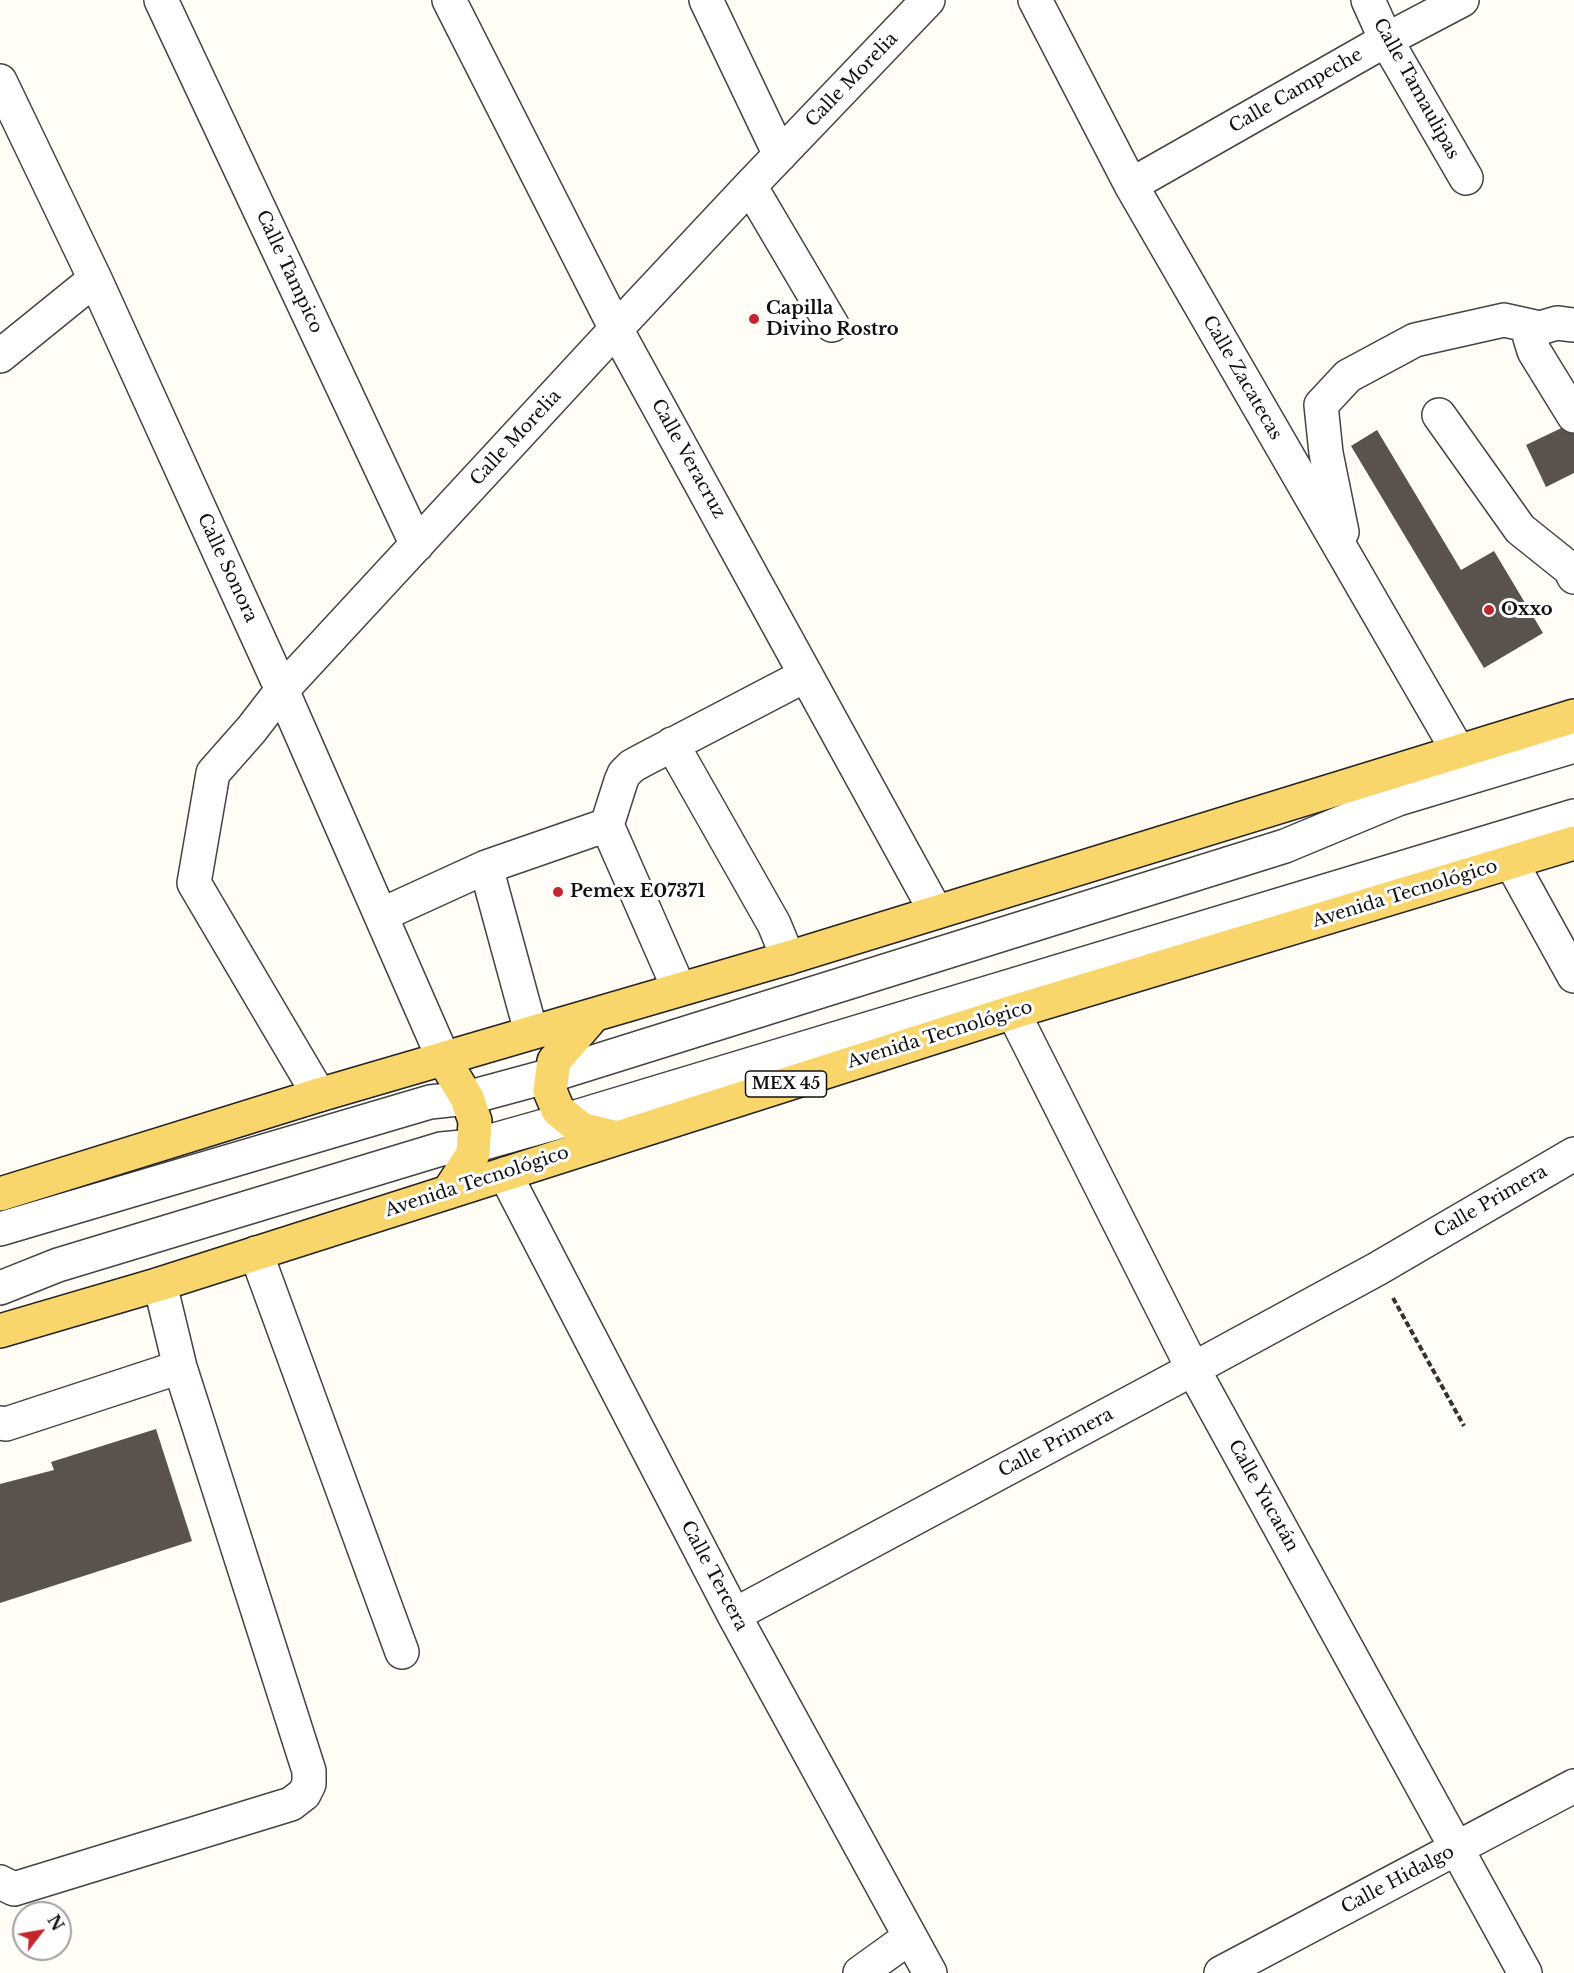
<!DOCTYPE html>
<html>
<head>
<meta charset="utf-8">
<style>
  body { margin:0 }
  #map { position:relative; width:1574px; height:1973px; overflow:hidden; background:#fffdf5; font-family:"Libre Baskerville",serif }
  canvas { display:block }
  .north { position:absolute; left:12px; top:1901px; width:60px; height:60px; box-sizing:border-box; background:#fff; border:2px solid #a0a0a0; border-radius:50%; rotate:59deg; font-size:16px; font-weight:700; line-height:24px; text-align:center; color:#111 }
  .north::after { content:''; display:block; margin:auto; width:21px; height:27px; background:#c4262e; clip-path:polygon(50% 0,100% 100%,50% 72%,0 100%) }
</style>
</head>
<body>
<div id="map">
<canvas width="1574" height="1973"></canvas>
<div class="north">N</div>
</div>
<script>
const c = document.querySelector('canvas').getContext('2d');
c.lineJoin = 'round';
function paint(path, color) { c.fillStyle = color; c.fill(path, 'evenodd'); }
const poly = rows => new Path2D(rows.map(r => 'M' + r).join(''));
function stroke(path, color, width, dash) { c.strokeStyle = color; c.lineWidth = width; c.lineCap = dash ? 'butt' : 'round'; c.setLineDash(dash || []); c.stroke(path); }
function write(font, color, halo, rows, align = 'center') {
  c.font = font + ' "Libre Baskerville",serif'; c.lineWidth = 6; c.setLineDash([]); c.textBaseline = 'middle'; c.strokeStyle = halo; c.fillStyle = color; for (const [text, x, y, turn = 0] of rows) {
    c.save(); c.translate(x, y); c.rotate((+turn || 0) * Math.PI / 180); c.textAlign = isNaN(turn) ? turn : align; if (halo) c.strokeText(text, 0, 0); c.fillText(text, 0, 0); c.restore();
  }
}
paint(poly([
  [1574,422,1574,473,1546,487,1526,445],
  [1377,430,1461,570,1494,551,1543,633,1484,668,1351,446],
  [156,1429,192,1541,0,1603,0,1484,54,1470,51,1462]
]), '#5a524d');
const minor = poly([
  [161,0,417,545],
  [449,0,616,329,936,912],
  [706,0,780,155],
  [1035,0,1131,185,1458,751],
  [1368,0,1386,40,1466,178],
  [0,81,95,279,282,690,444,1060],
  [1131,185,1386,40,1462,0],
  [750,186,832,325],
  [1574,325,1557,323,1540,328,1530,338,1534,351,1574,416],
  [0,356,95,279],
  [1439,415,1520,529,1570,569,1574,577],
  [1342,532,1326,453,1321,405,1348,376,1415,340,1504,320,1540,328],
  [672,744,774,924,788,958],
  [1511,862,1574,976],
  [486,867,531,1032],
  [381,915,486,867,607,825],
  [679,989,607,825,621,781,624,774,632,766,643,760,806,675],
  [1013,1012,1193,1369,1525,1973],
  [319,1095,194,883,213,773,251,730,282,690,616,329,750,186,928,0],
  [505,1174,734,1615,930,1973],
  [0,1229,430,1102,467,1098,552,1075,1285,846,1398,799,1574,746],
  [256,1253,402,1652],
  [0,1288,58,1265,441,1149,473,1146,569,1119,1574,816],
  [0,1423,6,1424,180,1367],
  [734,1615,1193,1369,1377,1269,1574,1154],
  [0,1882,14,1889,291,1804,304,1794,309,1784,309,1771,180,1367,160,1284],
  [860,1973,910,1937],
  [1221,1973,1574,1786]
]);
const major = poly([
  [593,1016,554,1061,550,1091,558,1110,581,1129,617,1138],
  [444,1060,467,1098,475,1121,473,1154,449,1191],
  [0,1194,319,1095,788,958,1574,716],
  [0,1331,160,1284,1013,1012,1574,843]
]);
stroke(minor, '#444', 36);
stroke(major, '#222', 36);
stroke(poly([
  [1393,1298,1464,1426]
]), '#333', 4, [6, 3]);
stroke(minor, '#fff', 33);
stroke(major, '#f9d66b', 33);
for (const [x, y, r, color] of [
  [754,319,6,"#c4262e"],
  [1489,610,6,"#c4262e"],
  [558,892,6,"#c4262e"]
]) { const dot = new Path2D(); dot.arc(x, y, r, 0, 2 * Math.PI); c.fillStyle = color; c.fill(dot); stroke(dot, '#fff', 2); }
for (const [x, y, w] of [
  [786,1084,81]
]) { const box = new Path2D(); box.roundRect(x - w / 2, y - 13, w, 26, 4.5); c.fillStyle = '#fff'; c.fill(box); stroke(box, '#111', 1.5); }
write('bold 16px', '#111', null, [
  ["MEX 45",786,1084]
]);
write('18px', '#111', '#fff', [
  ["Calle Morelia",852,80,-46],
  ["Calle Tamaulipas",1416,89,61],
  ["Calle Campeche",1296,91,-30],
  ["Calle Tampico",289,272,65],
  ["Calle Zacatecas",1242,378,60],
  ["Calle Morelia",516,438,-47],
  ["Calle Veracruz",688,459,61],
  ["Calle Sonora",227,568,65],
  ["Avenida Tecnológico",1405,894,-17],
  ["Avenida Tecnológico",940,1035,-17],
  ["Avenida Tecnológico",477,1182,-18],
  ["Calle Primera",1491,1202,-30],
  ["Calle Primera",1056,1443,-28],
  ["Calle Yucatán",1263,1496,61],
  ["Calle Tercera",714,1576,62],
  ["Calle Hidalgo",1398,1880,-28]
]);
write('bold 18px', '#111', '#fff', [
  ["Capilla",766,309],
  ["Divino Rostro",766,330],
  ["Oxxo",1501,610],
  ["Pemex E07371",570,892]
], 'left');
</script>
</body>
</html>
